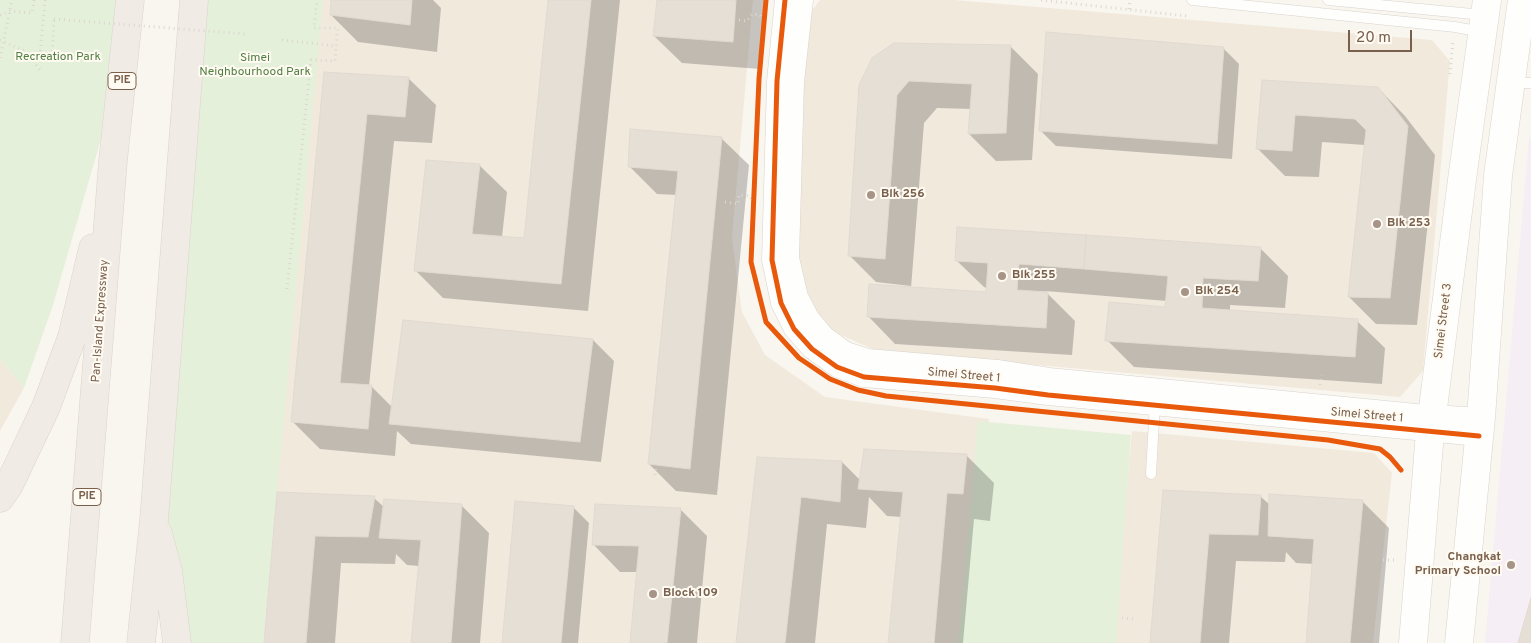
<!DOCTYPE html>
<html>
<head>
<meta charset="utf-8">
<style>
  body { margin:0 }
  #map { position:relative; width:1531px; height:643px; overflow:hidden; background:#f9f6ef; font-family:Overpass,sans-serif }
  canvas { display:block }
  .scale { position:absolute; left:1348px; top:30px; width:64px; height:22px; box-sizing:border-box; border:2px solid #79604d; border-top:0; padding-left:6px; font-size:15px; line-height:18px; white-space:nowrap; color:#79604d; -webkit-text-stroke:4px #fffbf2; paint-order:stroke }
</style>
</head>
<body>
<div id="map">
<canvas width="1531" height="643"></canvas>
<div class="scale">20 m</div>
</div>
<script>
const c = document.querySelector('canvas').getContext('2d');
c.lineJoin = 'round';
function paint(path, color) { c.fillStyle = color; c.fill(path, 'evenodd'); }
const poly = rows => new Path2D(rows.map(r => 'M' + r).join(''));
function stroke(path, color, width, dash) { c.strokeStyle = color; c.lineWidth = width; c.lineCap = dash ? 'butt' : 'round'; c.setLineDash(dash || []); c.stroke(path); }
function write(font, color, halo, rows, align = 'center') {
  c.font = font + ' Overpass,sans-serif'; c.lineWidth = 4; c.setLineDash([]); c.textBaseline = 'middle'; c.strokeStyle = halo; c.fillStyle = color; for (const [text, x, y, turn = 0] of rows) {
    c.save(); c.translate(x, y); c.rotate((+turn || 0) * Math.PI / 180); c.textAlign = isNaN(turn) ? turn : align; if (halo) c.strokeText(text, 0, 0); c.fillText(text, 0, 0); c.restore();
  }
}
paint(poly([
  [226,0,753,0,732,238,742,312,765,355,825,397,989,419,969,643,230,643],
  [820,0,954,0,1432,40,1450,61,1423,371,1400,397,877,351,821,326,789,258,810,13],
  [0,359,24,388,0,431],
  [1132,431,1374,453,1392,473,1373,643,1113,643]
]), '#f2e9dd');
paint(poly([
  [1529,137,1531,137,1531,643,1485,643]
]), '#f6eef5');
paint(poly([
  [0,0,121,0,114,94,53,305,24,388,0,359],
  [198,0,323,0,263,643,178,643,155,520],
  [978,421,1131,435,1116,643,958,643]
]), '#e5f0da');
paint(poly([
  [333,0,433,0,441,8,437,52,358,42,331,15],
  [550,0,620,0,588,311,443,298,416,271,479,165,507,192,502,237,525,239],
  [658,0,765,0,760,69,682,63,654,36],
  [1010,46,1038,74,1032,160,996,161,969,134,971,109,937,108,924,123,911,288,987,293,987,288,984,287,956,260,1260,248,1288,276,1285,308,1230,305,1230,311,1357,321,1385,348,1382,384,1134,367,1107,340,1167,309,1167,301,1045,291,1075,321,1072,355,895,344,868,316,910,288,911,286,876,282,849,255,860,86],
  [1223,48,1239,64,1232,159,1056,146,1041,131],
  [325,73,408,78,436,105,432,143,394,141,369,386,371,386,392,407,593,340,614,361,601,462,411,444,397,431,395,456,320,449,293,422],
  [1263,81,1378,88,1405,116,1435,155,1417,325,1376,324,1349,297,1365,145,1322,142,1319,177,1285,176,1258,149],
  [721,138,749,165,717,495,676,491,649,464,677,195,657,194,629,166],
  [967,456,994,483,990,521,974,519,963,643,889,643,902,517,887,516,869,497,866,528,827,524,815,643,738,643,758,458,842,462,861,481],
  [1164,492,1260,496,1270,505,1362,501,1389,528,1379,643,1307,643,1314,564,1296,563,1286,552,1285,562,1236,561,1229,643,1152,643],
  [278,494,374,498,384,507,462,506,489,533,480,643,412,643,419,566,407,565,396,554,395,564,341,563,335,643,265,643],
  [574,508,589,523,578,643,503,643],
  [680,509,707,536,697,643,631,643,638,572,620,572,593,544]
]), '#0003');
const building = poly([
  [331,0,412,0,410,25,330,15,331,0],
  [548,0,591,0,561,284,414,271,426,160,480,164,472,234,524,238,548,0],
  [657,0,736,0,733,42,653,36,657,0],
  [1046,32,1224,47,1217,144,1039,131,1046,32],
  [894,43,1011,45,1006,133,968,134,972,84,909,81,897,95,885,259,848,256,859,85,872,58,894,43],
  [324,72,409,77,405,117,367,114,340,383,372,385,368,429,291,422,324,72],
  [1262,80,1378,87,1408,126,1390,298,1348,297,1366,130,1355,119,1295,115,1292,151,1256,149,1262,80],
  [630,129,722,137,690,469,648,464,678,171,628,167,630,129],
  [957,227,1086,235,1084,269,1019,264,1017,290,1048,292,1046,328,867,317,869,284,986,292,988,263,955,261,957,227],
  [1086,235,1261,247,1258,281,1203,278,1202,308,1358,319,1355,357,1105,341,1109,302,1165,307,1168,276,1084,269,1086,235],
  [403,320,593,339,580,442,389,424,403,320],
  [864,449,967,454,963,494,947,493,934,643,888,643,903,492,858,489,864,449],
  [757,457,842,461,840,502,801,497,785,643,736,643,757,457],
  [1163,490,1261,495,1258,535,1209,534,1200,643,1150,643,1163,490],
  [277,492,375,496,368,537,315,536,306,643,264,643,277,492],
  [1269,494,1363,500,1350,643,1306,643,1314,539,1268,536,1269,494],
  [384,499,462,504,451,643,411,643,421,540,379,538,384,499],
  [515,501,574,506,561,643,502,643,515,501],
  [595,504,681,508,667,643,630,643,639,546,592,545,595,504],
  [1531,598,1531,643,1518,643,1531,598]
]);
paint(building, '#e6dfd6');
stroke(building, '#e2dad1', 1);
const service = poly([
  [1192,0,1455,27,1482,32],
  [1328,0,1483,15],
  [1512,83,1531,83],
  [1151,474,1155,402]
]);
const minor = poly([
  [785,0,777,81,772,260,781,303,794,329,812,349,837,367,864,377,995,388,1048,395,1479,436],
  [803,0,794,82,789,258,798,297,809,318,824,336,846,352,868,359,997,370,1049,378,1416,414,1481,418]
]);
const secondary = poly([
  [1413,643,1430,432,1463,172,1487,0],
  [1459,643,1481,418,1498,176,1522,0]
]);
const motorway = poly([
  [0,498,9,485,46,407,72,337,93,248],
  [158,534,168,571,177,643],
  [75,643,113,161,130,0],
  [141,643,154,520,194,0]
]);
stroke(service, '#d8d3cd', 11);
stroke(minor, '#d8d3cd', 21);
stroke(secondary, '#dad3cc', 29);
stroke(motorway, '#dad3cc', 29);
stroke(poly([
  [45,0,40,56,52,58,54,19],
  [1041,0,1187,16],
  [1129,9,1130,0],
  [0,15,10,11,32,13,34,0],
  [739,20,747,21,752,14,760,15,762,19],
  [0,40,25,51,41,71],
  [282,40,336,46,338,28,314,28,317,0],
  [0,58,12,0],
  [1450,74,1453,40],
  [725,202,738,204,739,195,750,196,752,201],
  [287,289,311,60,335,61,336,46],
  [1320,385,1322,375],
  [655,475,656,467],
  [1383,560,1395,560],
  [1122,618,1133,619]
]), '#dbd6d0', 3, [1, 4]);
stroke(service, '#fefefd', 10);
stroke(minor, '#fefefd', 20);
stroke(secondary, '#fefefd', 28);
stroke(motorway, '#f1ebe6', 28);
stroke(poly([
  [54,19,245,34]
]), '#dbd6d0', 3, [1, 4]);
stroke(poly([
  [766,0,759,79,751,262,766,322,799,358,830,379,858,390,886,396,1328,440,1380,449,1390,457,1401,470],
  [785,0,777,81,772,260,781,303,794,329,812,349,837,367,864,377,995,388,1048,395,1479,436]
]), '#e8590c', 5);
for (const [x, y, r, color] of [
  [871,195,5,"#a69486"],
  [1377,224,5,"#a69486"],
  [1002,276,5,"#a69486"],
  [1185,292,5,"#a69486"],
  [1511,565,5,"#a69486"],
  [653,594,5,"#a69486"]
]) { const dot = new Path2D(); dot.arc(x, y, r, 0, 2 * Math.PI); c.fillStyle = color; c.fill(dot); stroke(dot, '#fffbf2', 2); }
for (const [x, y, w] of [
  [122,81,28],
  [87,497,28]
]) { const box = new Path2D(); box.roundRect(x - w / 2, y - 8.5, w, 17, 4); c.fillStyle = '#fffbf2'; c.fill(box); stroke(box, '#79604d', 1); }
write('bold 11px', '#79604d', null, [
  ["PIE",122,81],
  ["PIE",87,497]
]);
write('12px', '#527f44', '#fffbf2', [
  ["Recreation Park",58,58],
  ["Simei",255,59],
  ["Neighbourhood Park",255,73]
]);
write('bold 12px', '#79604d', '#fffbf2', [
  ["Blk 256",881,195],
  ["Blk 253",1387,224],
  ["Blk 255",1012,276],
  ["Blk 254",1195,292],
  ["Changkat",1501,558,"right"],
  ["Primary School",1501,572,"right"],
  ["Block 109",663,594]
], 'left');
write('12px', '#79604d', '#fffbf2', [
  ["Pan-Island Expressway",101,321,-86],
  ["Simei Street 3",1444,321,-83],
  ["Simei Street 1",964,376,5],
  ["Simei Street 1",1367,416,5]
]);
</script>
</body>
</html>
